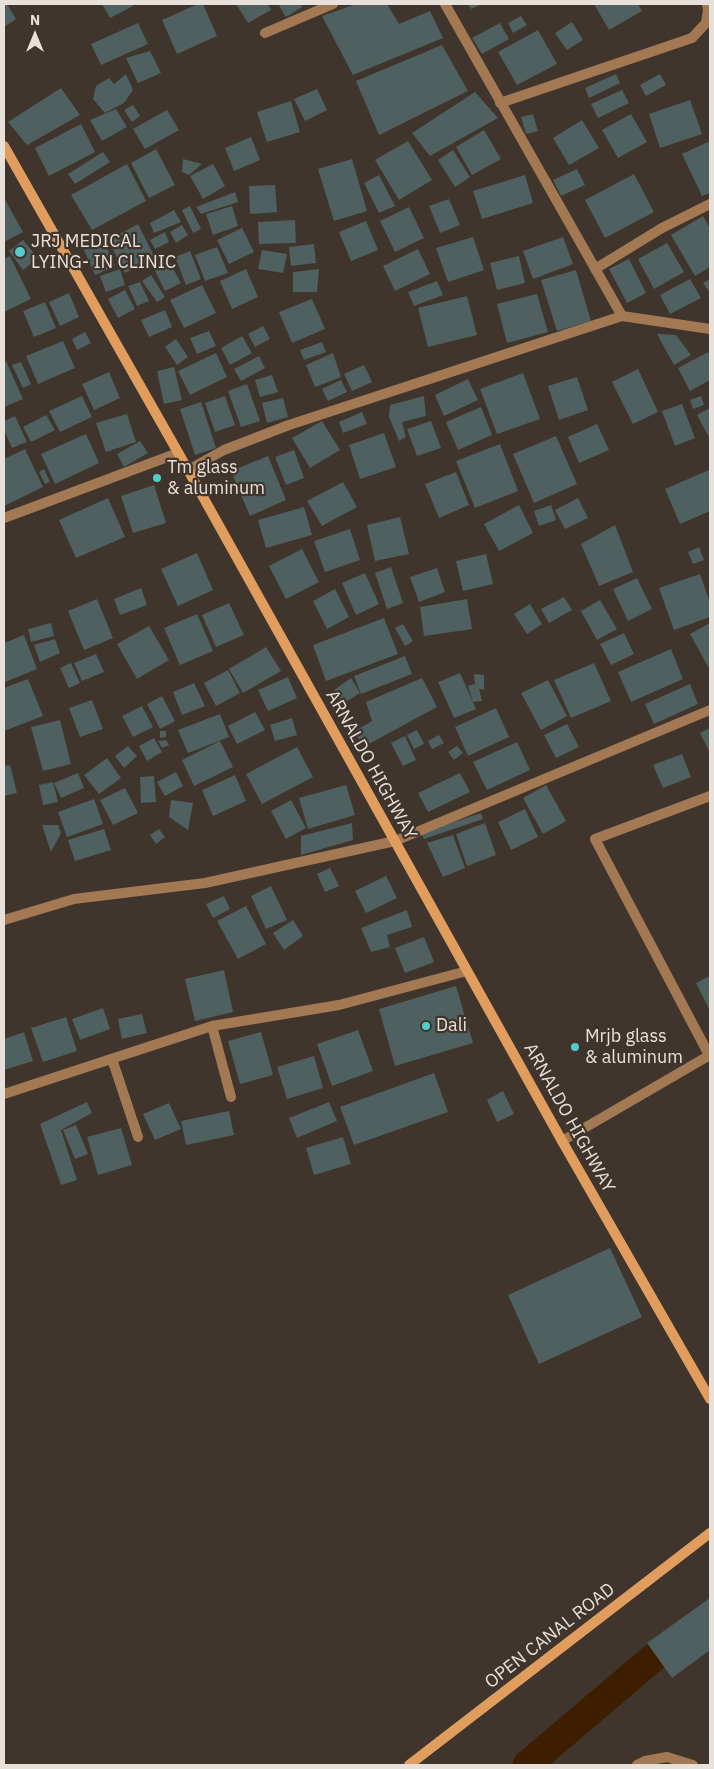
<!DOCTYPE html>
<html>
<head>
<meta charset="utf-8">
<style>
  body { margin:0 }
  #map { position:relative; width:714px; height:1769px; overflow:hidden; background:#3f352c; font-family:"IBM Plex Sans",sans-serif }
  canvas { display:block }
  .frame { position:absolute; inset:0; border:5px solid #e8e1db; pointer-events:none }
  .north { position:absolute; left:10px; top:10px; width:50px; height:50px; -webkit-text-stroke:4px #3f352c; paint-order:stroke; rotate:0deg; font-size:14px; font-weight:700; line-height:20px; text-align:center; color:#e8e1db }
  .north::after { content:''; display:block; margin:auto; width:18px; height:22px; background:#e8e1db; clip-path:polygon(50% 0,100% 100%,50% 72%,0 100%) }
</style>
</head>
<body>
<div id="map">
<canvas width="714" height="1769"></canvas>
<div class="frame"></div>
<div class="north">N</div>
</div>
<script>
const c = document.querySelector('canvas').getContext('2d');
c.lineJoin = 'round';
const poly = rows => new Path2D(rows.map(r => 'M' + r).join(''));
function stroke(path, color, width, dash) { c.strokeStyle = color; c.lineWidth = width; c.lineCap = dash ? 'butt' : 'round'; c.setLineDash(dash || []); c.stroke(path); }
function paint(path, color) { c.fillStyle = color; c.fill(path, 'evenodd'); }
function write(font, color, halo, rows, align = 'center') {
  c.font = font + ' "IBM Plex Sans",sans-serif'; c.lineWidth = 4.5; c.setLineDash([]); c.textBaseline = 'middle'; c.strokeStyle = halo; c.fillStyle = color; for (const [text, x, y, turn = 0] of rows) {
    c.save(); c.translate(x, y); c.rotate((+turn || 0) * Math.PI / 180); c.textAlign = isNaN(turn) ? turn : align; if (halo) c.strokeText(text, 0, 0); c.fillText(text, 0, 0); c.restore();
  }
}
stroke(poly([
  [527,1765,653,1658]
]), '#3d1f00', 29);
paint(poly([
  [4,4,7,4,16,19,4,27],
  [102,4,132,4,133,6,110,18],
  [198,4,203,4,217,36,177,54,162,20],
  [236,4,268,4,271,10,248,23],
  [283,4,301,4,302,7,286,17,279,6],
  [356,4,387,4,399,24,430,11,443,38,353,75,322,16],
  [468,4,482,4,471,9],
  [594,4,638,4,642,11,609,30],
  [521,16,527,25,513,33,508,23],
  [572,22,583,40,567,50,555,33],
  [138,23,148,44,101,65,91,44],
  [500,23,509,39,482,54,472,38],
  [538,30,557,64,517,85,498,52],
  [442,45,468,91,379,135,356,81],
  [150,51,161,73,138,83,126,58],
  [126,74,133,90,124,103,105,113,93,99,96,86,109,78,114,84],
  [616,74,620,83,589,98,585,88],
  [660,74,666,85,646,96,640,85],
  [61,88,80,115,27,145,8,122],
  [317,89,327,110,305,121,294,99],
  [622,90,629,103,598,118,591,104],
  [475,92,498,118,430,156,412,133],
  [690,100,702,134,660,148,649,114],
  [291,101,300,132,267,142,257,112],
  [133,105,140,116,132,122,124,110],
  [116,109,127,127,102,141,90,120],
  [167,110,179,130,145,149,133,129],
  [533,114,538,131,526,134,521,117],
  [631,114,647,142,618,158,602,130],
  [582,120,599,148,569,165,553,138],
  [81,124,95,152,49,176,35,148],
  [484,130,501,159,472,175,456,147],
  [251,137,260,160,234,171,225,148],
  [408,141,432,180,399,200,375,160],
  [710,141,710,193,702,196,682,154],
  [156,149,175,185,149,198,131,163],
  [453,150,470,177,455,187,438,160],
  [103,152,110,162,75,184,68,174],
  [183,159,202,164,189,175,182,172],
  [352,159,367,211,334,221,318,169],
  [127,164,146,201,92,230,71,195],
  [213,164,225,186,203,199,190,176],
  [577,169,585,185,561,196,553,180],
  [634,174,654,212,605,238,585,200],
  [379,175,395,206,379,213,364,183],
  [525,175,533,203,482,219,473,191],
  [275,185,277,212,250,214,249,186],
  [235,192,238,202,201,214,196,207],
  [4,198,23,232,4,242],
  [449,199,460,225,440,233,429,206],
  [190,206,201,229,193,233,182,210],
  [232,206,238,226,213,235,206,214],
  [409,207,424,238,395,252,380,221],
  [174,210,181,222,154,233,150,223],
  [703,216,710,228,710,267,695,276,671,235],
  [295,220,296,243,259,244,258,222],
  [366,221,378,250,351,261,339,232],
  [138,224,155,258,125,273,108,240],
  [182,225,188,235,176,243,170,232],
  [242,228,254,252,229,264,217,240],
  [165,232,169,242,155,249,150,240],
  [473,237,484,270,448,282,436,248],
  [563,237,573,264,533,279,523,251],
  [23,240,38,258,23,270,9,251],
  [104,241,115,266,95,275,84,250],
  [667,243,684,272,654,289,638,259],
  [314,244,316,263,291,266,289,247],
  [217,247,228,273,205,281,195,255],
  [418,249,430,274,395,291,383,266],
  [262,250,287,254,283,273,258,269],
  [190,251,201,279,186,285,175,257],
  [10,256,31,299,4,312,4,259],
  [519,256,525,283,497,290,490,263],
  [629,259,646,293,627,303,609,269],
  [169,261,181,283,165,291,154,269],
  [120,269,125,285,106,292,100,276],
  [246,269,258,297,232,309,220,281],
  [319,269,317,292,293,292,293,272],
  [576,270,591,321,557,331,541,280],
  [151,275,165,297,157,302,142,281],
  [690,279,701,298,670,314,660,295],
  [710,279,710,293,703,283],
  [437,281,443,295,414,306,408,292],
  [140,282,149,301,137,306,128,286],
  [202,285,216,313,184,328,170,300],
  [125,290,135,309,118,318,108,299],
  [69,293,79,317,60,326,49,302],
  [537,294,548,332,507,343,497,304],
  [467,296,477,335,428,347,418,308],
  [312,299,325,329,292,343,279,312],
  [45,302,56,328,34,337,23,311],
  [165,310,172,327,149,337,141,320],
  [263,326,270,339,255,347,248,334],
  [209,331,216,346,197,354,190,338],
  [85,332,91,343,77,350,72,339],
  [657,334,676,335,691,355,674,365],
  [242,336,252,353,230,365,221,348],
  [176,339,188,357,177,365,165,347],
  [63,341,75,368,38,384,26,356],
  [322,342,326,352,304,360,300,350],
  [708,352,710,356,710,380,690,391,678,368],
  [216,353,227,377,190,395,178,371],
  [333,353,341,377,315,387,306,365],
  [259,356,265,368,241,381,234,369],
  [6,361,23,399,4,407,4,362],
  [21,362,31,384,23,388,12,365],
  [364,365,372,382,352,391,344,374],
  [174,367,182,400,164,404,157,371],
  [638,369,658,412,633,424,612,382],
  [109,372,120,398,94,410,82,384],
  [523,373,540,419,497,434,480,389],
  [272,375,278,392,260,397,255,380],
  [577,377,588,410,559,420,548,386],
  [468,379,478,400,444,416,435,395],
  [341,380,347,392,328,401,322,389],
  [247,384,260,421,241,427,228,391],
  [82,396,92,417,60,432,49,411],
  [225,396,235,425,215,432,205,403],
  [424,396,426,416,402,422,406,437,399,441,389,417,390,405],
  [701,396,704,405,693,409,690,400],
  [283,398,288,417,267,423,262,403],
  [201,402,216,448,195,455,180,409],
  [682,404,695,438,675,446,662,411],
  [481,407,492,435,458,450,446,422],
  [710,408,710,439,697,415],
  [362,412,367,424,343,433,339,422],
  [127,414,136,442,106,452,96,423],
  [46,415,55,430,31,442,23,427],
  [15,416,27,442,12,448,4,430,4,421],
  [322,421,340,450,310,468,292,438],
  [431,421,441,448,417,456,407,429],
  [597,424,609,450,579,463,568,437],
  [384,433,396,467,360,479,349,445],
  [86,434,99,463,55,484,41,454],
  [556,436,577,484,534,503,513,454],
  [140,441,148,453,124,467,117,454],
  [500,444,518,491,475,508,456,461],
  [25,449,43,487,4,506,4,459],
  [294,450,304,478,286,485,275,457],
  [268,456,286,500,250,516,231,471],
  [44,469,50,482,45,484,39,472],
  [709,470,710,511,680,524,665,489],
  [456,472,469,505,439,518,425,484],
  [343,482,357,507,322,526,307,501],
  [154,485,166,523,133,533,121,496],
  [108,498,125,537,76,558,59,520],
  [578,498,588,518,565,529,555,510],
  [519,505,533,533,499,551,484,524],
  [551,505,556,520,539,526,534,511],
  [304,507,312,535,266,548,258,520],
  [400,517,409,554,375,561,367,525],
  [615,525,633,572,599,586,581,544],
  [350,529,360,560,325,572,314,541],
  [699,547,704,560,693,564,688,552],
  [302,549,319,582,286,599,269,566],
  [197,553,213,590,178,606,161,569],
  [486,554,493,584,463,591,456,561],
  [391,567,403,603,387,609,375,573],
  [437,568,445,592,419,602,410,577],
  [365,573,379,604,356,615,342,583],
  [700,574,710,603,710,617,674,630,659,588],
  [637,578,652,609,628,621,613,589],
  [141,588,147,605,120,615,114,599],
  [335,589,349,617,327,629,313,601],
  [564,597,572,610,549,623,541,609],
  [97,599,113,638,84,650,68,611],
  [467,599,472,629,424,636,420,607],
  [600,600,617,629,597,640,581,611],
  [229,603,244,635,216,647,202,615],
  [530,604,542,624,527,634,514,614],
  [197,614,213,651,180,665,164,628],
  [384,618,398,654,326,681,313,645],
  [51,623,54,636,31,642,28,629],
  [710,623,710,670,690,634],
  [403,624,413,641,405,646,395,628],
  [149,626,169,660,137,679,117,644],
  [624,633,634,654,611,665,600,644],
  [24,635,37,669,5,682,4,643],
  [55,639,60,653,40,662,34,645],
  [266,647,281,671,243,693,229,669],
  [671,649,683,679,631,702,618,672],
  [96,654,104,672,82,681,74,663],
  [405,656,412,674,361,694,354,676],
  [71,663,80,683,69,688,60,668],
  [594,663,611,701,571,718,554,680],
  [228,670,240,693,216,706,204,683],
  [460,673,476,709,454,718,438,682],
  [474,674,484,675,484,690,479,689,482,701,473,702,468,686,475,684],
  [288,677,297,698,268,711,258,690],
  [351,678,360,693,343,704,334,690],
  [422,678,437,707,365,746,353,732,372,721,366,702],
  [28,679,43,716,4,731,4,688],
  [548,680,567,716,541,730,521,693],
  [194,683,205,706,182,715,173,692],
  [690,684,698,704,654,724,645,704],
  [162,696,175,721,160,729,147,704],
  [92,700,103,729,80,737,69,708],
  [142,706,153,727,133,737,122,716],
  [496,708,509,737,468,756,455,727],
  [255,712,265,730,237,744,228,726],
  [220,714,229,737,188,753,178,730],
  [292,718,297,735,275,741,270,725],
  [60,720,71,764,43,771,31,727],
  [567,724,579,747,556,758,544,735],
  [710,728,710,753,700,733],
  [417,730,424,744,414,749,407,735],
  [160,731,166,731,166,737,160,738],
  [439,735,444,743,432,749,428,741],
  [405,736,416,760,403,766,391,743],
  [154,738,162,752,147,761,139,746],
  [166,740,169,745,162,748,158,741],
  [220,741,233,767,194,786,182,760],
  [517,742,530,770,487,790,473,762],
  [128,746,137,756,124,768,115,756],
  [457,746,463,753,454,760,448,752],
  [297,747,313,777,262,804,246,774],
  [682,754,691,777,663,788,653,765],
  [107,758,121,778,99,794,84,775],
  [10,765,17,793,4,796,4,766],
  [176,772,183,786,165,796,157,782],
  [78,773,84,788,61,798,54,783],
  [460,773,470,792,428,812,418,793],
  [235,775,246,801,213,816,202,790],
  [154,776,156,802,141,803,140,777],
  [53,782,58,802,43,805,39,785],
  [346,785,355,815,308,829,299,798],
  [546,785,566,821,543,834,523,798],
  [125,788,138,813,113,825,100,800],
  [94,799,103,824,67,837,58,812],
  [171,800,193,803,188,830,169,817],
  [291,800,306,828,286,839,271,811],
  [525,809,538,837,511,850,498,822],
  [481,813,483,819,424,839,421,833],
  [352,823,353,840,301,855,301,836],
  [485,823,496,855,467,866,456,834],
  [42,825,58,825,61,833,51,852],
  [104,829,111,850,75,861,68,840],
  [159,829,165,837,156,844,150,835],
  [453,835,465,868,443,877,427,843],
  [330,868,339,886,325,892,317,874],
  [386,876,397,898,366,913,355,891],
  [271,886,287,920,266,929,251,896],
  [224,896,230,909,213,918,206,904],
  [246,906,266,944,238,959,217,921],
  [407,910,412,927,387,935,390,947,371,952,361,928],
  [293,920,303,936,284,950,273,933],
  [424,937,434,962,405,973,395,948],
  [224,970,233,1012,195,1021,185,979],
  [710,976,710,1011,696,983],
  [456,986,473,1043,395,1066,379,1009],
  [103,1008,110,1029,80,1040,72,1019],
  [142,1014,147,1033,122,1039,118,1019],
  [66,1017,77,1051,43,1062,31,1028],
  [358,1030,373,1071,332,1086,317,1044],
  [24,1032,33,1061,4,1070,4,1039],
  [261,1032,273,1075,240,1084,228,1041],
  [314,1056,323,1088,287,1099,277,1067],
  [434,1073,448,1112,354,1145,340,1107],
  [503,1091,514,1114,497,1122,487,1100],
  [87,1102,92,1113,61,1130,77,1180,61,1185,40,1124],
  [329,1102,337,1121,297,1138,289,1118],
  [169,1103,181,1129,155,1140,143,1114],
  [229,1111,234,1135,186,1145,181,1121],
  [76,1125,88,1154,75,1159,63,1130],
  [121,1128,132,1165,98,1175,87,1137],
  [343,1137,351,1164,314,1175,306,1148],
  [610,1248,642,1317,539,1364,508,1295],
  [710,1598,710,1650,672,1678,647,1643]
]), '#4e605f');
stroke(poly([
  [595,269,662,228,710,204],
  [637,1765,645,1761,667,1757,693,1765]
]), '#a37953', 10);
stroke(poly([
  [445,4,622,316],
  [265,33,333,4],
  [500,103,692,38,706,23,708,10,707,4],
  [188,470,224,450,289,425,622,316,710,329],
  [4,518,178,453],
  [710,796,595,839,710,1057],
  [4,920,74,899,205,883,395,841,710,710],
  [212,1026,231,1097],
  [112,1059,138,1137],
  [4,1094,212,1026,339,1005,467,971],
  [562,1141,710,1055]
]), '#a37953', 10);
stroke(poly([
  [4,146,188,470,562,1141,710,1399],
  [409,1765,710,1533]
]), '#e09d5e', 10);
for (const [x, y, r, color] of [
  [20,252,6,"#53cdc9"],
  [157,478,5,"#53cdc9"],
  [426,1026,5,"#53cdc9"],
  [575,1047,5,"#53cdc9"]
]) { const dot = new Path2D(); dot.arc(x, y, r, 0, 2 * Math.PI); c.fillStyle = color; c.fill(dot); stroke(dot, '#3f352c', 2); }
write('18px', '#e8e1db', '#3f352c', [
  ["JRJ MEDICAL",31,242],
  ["LYING- IN CLINIC",31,263],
  ["Tm glass",167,468],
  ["& aluminum",167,489],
  ["Dali",436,1026],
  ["Mrjb glass",585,1037],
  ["& aluminum",585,1058]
], 'left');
write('18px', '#e8e1db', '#3f352c', [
  ["ARNALDO HIGHWAY",371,765,61],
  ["ARNALDO HIGHWAY",569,1118,61],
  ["OPEN CANAL ROAD",550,1636,-38]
]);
</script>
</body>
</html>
